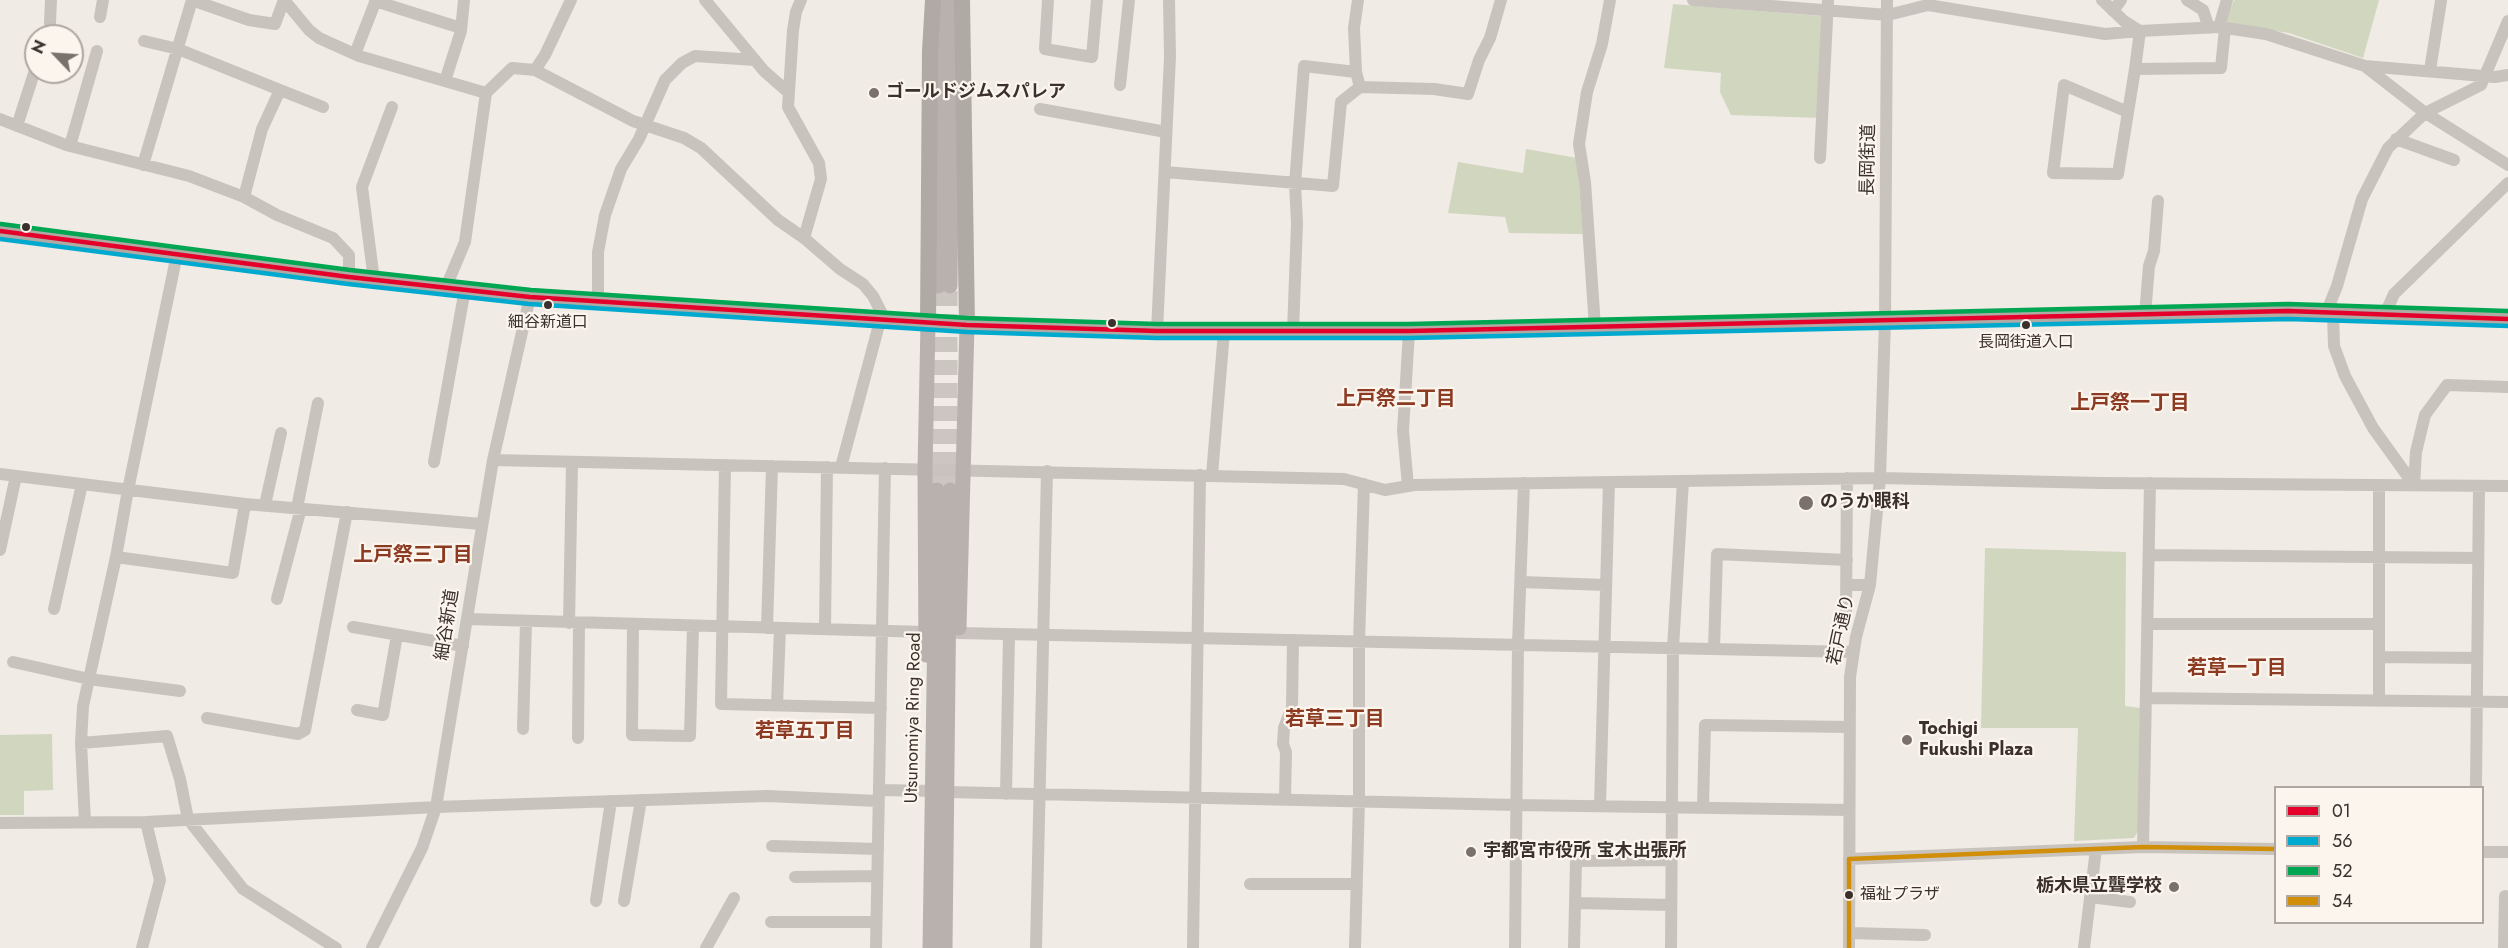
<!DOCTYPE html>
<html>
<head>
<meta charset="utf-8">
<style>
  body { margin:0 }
  #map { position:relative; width:2508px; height:948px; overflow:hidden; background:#f0ebe5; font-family:Jost,sans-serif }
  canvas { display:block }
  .legend { position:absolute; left:2274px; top:786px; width:210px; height:138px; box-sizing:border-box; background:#fbf5ee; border:2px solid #aea6a0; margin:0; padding:8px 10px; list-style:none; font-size:18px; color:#3b302b }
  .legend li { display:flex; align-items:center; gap:12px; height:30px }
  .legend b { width:30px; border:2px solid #aea6a0 }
  .north { position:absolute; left:24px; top:24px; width:60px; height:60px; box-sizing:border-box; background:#fbf5ee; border:2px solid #aea6a0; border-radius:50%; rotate:295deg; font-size:16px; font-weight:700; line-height:24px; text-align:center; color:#3b302b }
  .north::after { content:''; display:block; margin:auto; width:21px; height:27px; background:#7a716c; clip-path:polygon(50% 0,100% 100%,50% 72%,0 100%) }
</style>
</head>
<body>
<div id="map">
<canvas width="2508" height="948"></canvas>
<ul class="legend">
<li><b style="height:8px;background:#e4002b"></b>01</li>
<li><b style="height:8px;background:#00a9ce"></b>56</li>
<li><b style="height:8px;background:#00a651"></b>52</li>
<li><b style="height:8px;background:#d18e09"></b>54</li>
</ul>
<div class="north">N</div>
</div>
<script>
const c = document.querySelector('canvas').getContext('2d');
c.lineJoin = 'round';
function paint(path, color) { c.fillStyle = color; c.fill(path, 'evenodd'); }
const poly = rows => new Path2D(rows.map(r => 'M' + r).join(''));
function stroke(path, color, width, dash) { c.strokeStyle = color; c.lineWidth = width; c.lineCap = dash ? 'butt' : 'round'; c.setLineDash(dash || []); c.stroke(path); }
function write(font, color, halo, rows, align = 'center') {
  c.font = font + ' Jost,"Noto Sans JP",sans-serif'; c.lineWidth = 4.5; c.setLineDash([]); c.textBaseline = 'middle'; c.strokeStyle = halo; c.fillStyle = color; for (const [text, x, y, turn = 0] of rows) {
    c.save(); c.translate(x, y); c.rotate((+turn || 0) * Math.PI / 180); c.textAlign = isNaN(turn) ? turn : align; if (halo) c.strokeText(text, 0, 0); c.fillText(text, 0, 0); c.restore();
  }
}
paint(poly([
  [2234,0,2379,0,2363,58,2289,33,2225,23],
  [1673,4,1831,17,1821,118,1731,115,1720,92,1721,73,1664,68],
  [1526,149,1577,158,1583,234,1509,233,1505,217,1448,213,1458,162,1523,173],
  [1985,548,2126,552,2125,706,2140,708,2138,831,2134,838,2074,841,2078,728,1981,728],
  [52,734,53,790,24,791,24,815,0,815,0,735]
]), '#d1d6bf');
stroke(poly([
  [937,490,939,286],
  [950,490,950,286]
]), '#ccc6c0', 15, [15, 8]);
stroke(poly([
  [192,0,249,20,275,24,284,0,309,30,319,38,359,56,486,93],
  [705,0,764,71,788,92],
  [801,0,796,12,793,30,788,107,819,163,821,179,804,238],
  [1048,0,1045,49,1092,57,1097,0],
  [1358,0,1354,28,1356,72,1360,87,1434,89,1468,94,1479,60,1490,38,1501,0],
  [1693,0,1888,15,1928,5,2105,34,2140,31,2135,69,2221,68,2225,28],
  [2102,0,2124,21,2140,31,2219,27,2266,34,2365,66,2495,77,2508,75],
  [2187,0,2203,10,2209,28],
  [375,1,461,28],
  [2113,11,2121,0],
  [100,17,103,0],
  [50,23,51,0],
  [2219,27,2227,0],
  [144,41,178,49,280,90],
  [355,54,376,0],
  [2366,67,2424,112,2508,165],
  [535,70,545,55,571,0],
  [2430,70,2441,1],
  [445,81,461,31,464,0],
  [1120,85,1129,0],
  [1040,109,1166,132],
  [2128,112,2064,85,2053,173,2118,174,2135,69],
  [0,119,66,145,189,176,244,197,277,215,333,238,349,255,349,277],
  [17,126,36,67],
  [2396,139,2454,160],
  [70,146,97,51],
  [1820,158,1828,0],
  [143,165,192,0],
  [1165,172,1333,186,1341,102,1360,87],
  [244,197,262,129,280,90,323,107],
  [374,280,362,187,392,107],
  [446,287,465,242,486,93,512,68,535,70,633,121,684,138,701,148,778,220,804,238,840,269,863,284,873,296,886,322],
  [598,303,598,252,605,215,621,169,639,139,665,80,682,63,695,56,755,60],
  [2327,311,2337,286,2362,199,2388,148,2425,113,2481,85,2508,21],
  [2333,312,2334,346,2345,376,2373,428,2414,485],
  [2385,314,2394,294,2508,183],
  [2145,315,2149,266,2154,251,2158,201],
  [1595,327,1585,182,1579,144,1587,92,1602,44,1610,0],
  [1157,331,1170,57,1169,0],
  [1293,332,1297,223,1295,184,1304,66,1356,72],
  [493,460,1344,479,1385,490,1414,485,1880,478,2100,483,2508,486],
  [434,462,465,289],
  [725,465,721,704,881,708],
  [841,467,880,321],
  [0,474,245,504,482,524],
  [1212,475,1224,332],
  [2414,485,2416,452,2425,415,2447,385,2508,387],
  [1408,486,1403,431,1409,331],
  [265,505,281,433],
  [297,508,318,403],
  [0,550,16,476],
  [2149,555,2478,558],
  [116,557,233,573,245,504],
  [1521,582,1606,585],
  [1847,585,1870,585],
  [277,599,301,508],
  [54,609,82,484],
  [1846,611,1847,478],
  [467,619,925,632],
  [569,623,572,463],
  [2148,624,2379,624],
  [633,625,632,735,690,736,693,626],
  [353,627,463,646],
  [767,628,772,466],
  [825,629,827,467],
  [958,633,1853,652],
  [1714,649,1717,554,1847,560],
  [2379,657,2477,658],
  [13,662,89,679,180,691],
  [2147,698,2508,702],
  [2379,701,2379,485],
  [777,705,780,628],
  [357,710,383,715,397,635],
  [207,718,298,734,305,730,347,512],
  [523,729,526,622],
  [578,738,579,623],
  [81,743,167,736,180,779,188,819,243,889,336,948],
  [2476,788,2479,486],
  [879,790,933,791],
  [947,792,1516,805,1849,810],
  [1006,794,1009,635],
  [1285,799,1286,752,1283,744,1284,728,1292,707,1293,640],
  [1600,806,1609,482],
  [1703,807,1705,725,1849,727],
  [85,822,81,743,83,706,116,557,128,490,177,254],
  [0,823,146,822,436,807,767,796,878,801],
  [772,846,878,849],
  [2143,847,2150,483],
  [2482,852,2508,852],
  [1849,859,2143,847,2276,849],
  [795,877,877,876],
  [1250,884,1357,884],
  [2090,897,2130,902],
  [596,901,611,801],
  [624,901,641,800],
  [1575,903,1671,905],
  [771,922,876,922],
  [1849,933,1925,935],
  [142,948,160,880,146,822],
  [372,948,422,848,436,807,493,460,530,297],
  [706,948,734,898],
  [876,948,885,468],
  [1036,948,1047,471],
  [1193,948,1200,475],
  [1355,948,1359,800,1359,641,1364,484],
  [1515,948,1518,644,1524,483],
  [1574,948,1576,861,1671,860],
  [1671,948,1673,648,1683,481],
  [1849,948,1850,677,1856,637,1870,585,1880,478,1885,321,1887,0],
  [2084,948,2096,849],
  [2504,948,2505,896,2508,897]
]), '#c9c3be', 12);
stroke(poly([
  [939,286,941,0],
  [950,286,953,0],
  [959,628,967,325],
  [926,655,925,469,928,324],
  [930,948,937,490],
  [945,948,950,490]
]), '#b8b1ad', 15);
stroke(poly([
  [962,0,967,325],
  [0,231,349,277,530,297,967,325,1157,331,1409,331,2288,311,2508,319],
  [928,324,930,51,933,0]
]), '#afaaa4', 16);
stroke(poly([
  [0,231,349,277,530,297,967,325,1157,331,1409,331,2288,311,2508,319]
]), '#e4002b', 4.5);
stroke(poly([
  [0,239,348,284,529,304,967,332,1157,338,1409,338,2288,319,2508,326]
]), '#00a9ce', 4.5);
stroke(poly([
  [1,224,350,270,531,290,967,318,1157,324,1409,324,2288,304,2508,311]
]), '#00a651', 4.5);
stroke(poly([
  [1849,859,2143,847,2276,849],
  [1849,859,1849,948]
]), '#d18e09', 4.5);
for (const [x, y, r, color] of [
  [874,93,6,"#7a716c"],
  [26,227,5,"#3b302b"],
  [548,305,5,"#3b302b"],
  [1112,323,5,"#3b302b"],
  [2026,325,5,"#3b302b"],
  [1806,503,8,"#7a716c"],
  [1907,740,6,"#7a716c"],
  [1471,852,6,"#7a716c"],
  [2174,887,6,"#7a716c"],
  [1849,895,5,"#3b302b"]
]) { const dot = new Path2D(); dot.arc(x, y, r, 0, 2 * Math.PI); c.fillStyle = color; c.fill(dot); stroke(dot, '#fbf5ee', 2); }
write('16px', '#3b302b', '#fbf5ee', [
  ["細谷新道口",548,323],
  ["長岡街道入口",2026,343],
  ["福祉プラザ",1860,895,"left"]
]);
write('bold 18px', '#3b302b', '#fbf5ee', [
  ["ゴールドジムスパレア",886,93],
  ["のうか眼科",1820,503],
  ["Tochigi",1919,730],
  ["Fukushi Plaza",1919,751],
  ["宇都宮市役所 宝木出張所",1483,852],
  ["栃木県立聾学校",2162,887,"right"]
], 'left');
write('18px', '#3b302b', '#fbf5ee', [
  ["長岡街道",1869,160,-89],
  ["細谷新道",448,625,-81],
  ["若戸通り",1842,630,-78],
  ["Utsunomiya Ring Road",914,718,-89]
]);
write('bold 20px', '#8c3b22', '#fbf5ee', [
  ["上戸祭二丁目",1396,400],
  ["上戸祭一丁目",2130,404],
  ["上戸祭三丁目",413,556],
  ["若草一丁目",2237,669],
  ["若草三丁目",1335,720],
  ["若草五丁目",805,732]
]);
</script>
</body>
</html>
